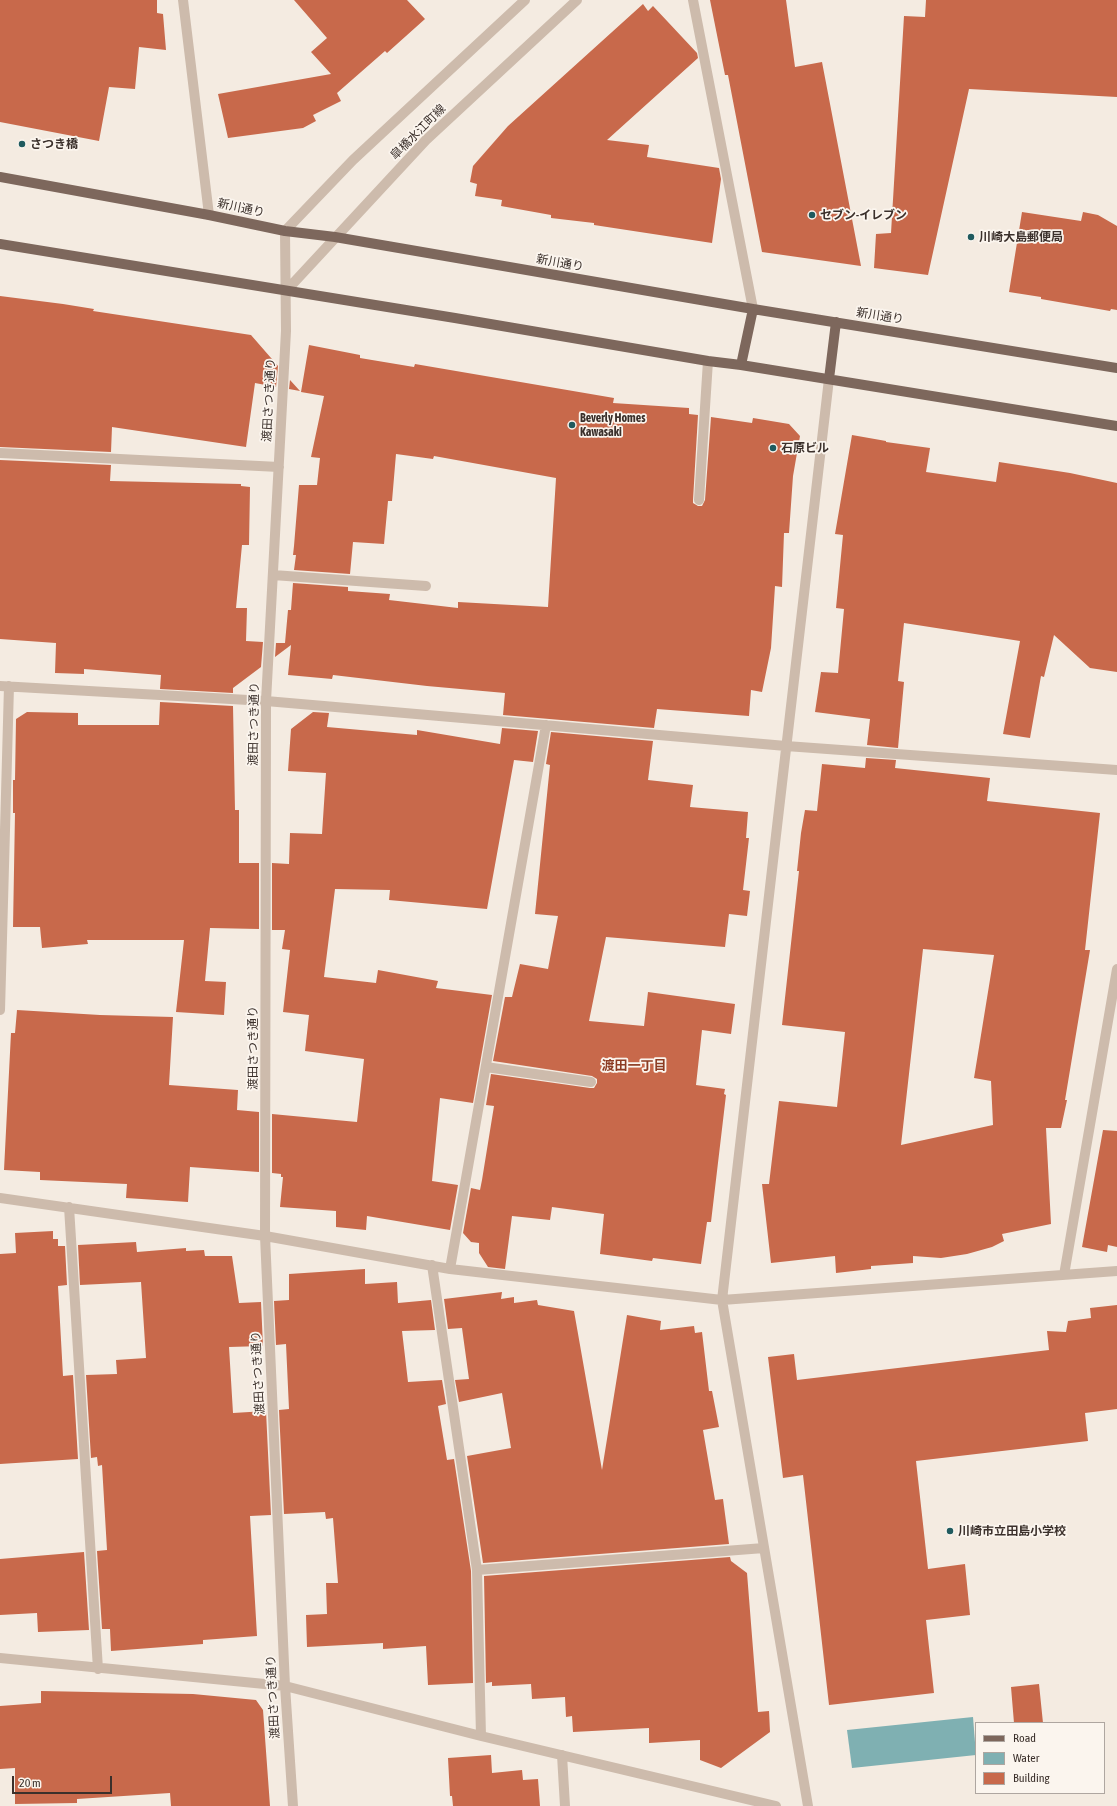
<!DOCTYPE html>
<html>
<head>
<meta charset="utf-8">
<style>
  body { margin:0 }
  #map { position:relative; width:1117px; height:1806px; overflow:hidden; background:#f4ebe1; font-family:"Asap Condensed",sans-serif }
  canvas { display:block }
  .legend { position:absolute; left:975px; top:1722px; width:130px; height:72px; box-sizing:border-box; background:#fbf5ee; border:1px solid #aea6a0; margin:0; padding:5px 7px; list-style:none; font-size:12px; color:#3b302b }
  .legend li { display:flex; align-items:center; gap:8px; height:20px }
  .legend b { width:20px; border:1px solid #aea6a0 }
  .scale { position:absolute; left:12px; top:1776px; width:100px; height:18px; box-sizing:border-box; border:2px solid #3b302b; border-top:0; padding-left:5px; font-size:12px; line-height:14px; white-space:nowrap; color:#3b302b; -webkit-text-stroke:3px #fbf5ee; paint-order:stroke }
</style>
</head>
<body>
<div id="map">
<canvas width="1117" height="1806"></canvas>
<ul class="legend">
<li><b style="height:5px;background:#7d675c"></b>Road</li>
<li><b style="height:11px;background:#7fb0b2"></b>Water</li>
<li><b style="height:11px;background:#c8694b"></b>Building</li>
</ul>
<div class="scale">20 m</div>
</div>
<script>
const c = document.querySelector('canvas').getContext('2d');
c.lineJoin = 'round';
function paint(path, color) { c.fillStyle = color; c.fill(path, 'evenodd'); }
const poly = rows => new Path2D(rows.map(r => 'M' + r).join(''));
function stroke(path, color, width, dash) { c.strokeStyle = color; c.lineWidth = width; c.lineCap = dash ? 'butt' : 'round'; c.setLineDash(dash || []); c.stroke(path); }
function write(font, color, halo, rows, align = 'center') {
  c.font = font + ' "Asap Condensed","Noto Sans JP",sans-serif'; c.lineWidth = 3.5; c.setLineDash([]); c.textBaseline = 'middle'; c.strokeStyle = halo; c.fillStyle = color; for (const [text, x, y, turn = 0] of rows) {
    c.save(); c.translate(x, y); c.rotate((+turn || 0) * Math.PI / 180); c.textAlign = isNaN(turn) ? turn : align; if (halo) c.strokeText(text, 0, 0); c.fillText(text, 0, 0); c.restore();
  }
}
paint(poly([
  [973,1717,976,1755,852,1768,847,1730]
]), '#7fb0b2');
paint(poly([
  [0,0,157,0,157,13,163,14,166,50,139,47,135,89,109,87,99,141,0,122],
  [294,0,407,0,425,19,387,53,385,51,337,93,341,101,313,115,316,121,303,128,228,138,218,94,331,74,311,52,327,38],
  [710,0,786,0,795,67,822,62,861,266,762,252,728,75,725,75],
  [926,0,1117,0,1117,97,969,89,928,275,874,268,876,234,891,233,904,16,925,17],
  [643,4,648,11,653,6,697,53,698,58,607,140,649,145,647,157,719,168,721,179,712,243,594,225,594,223,551,218,551,215,501,206,502,200,475,196,477,184,470,182,473,166,508,126],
  [1022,212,1081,221,1083,212,1098,215,1117,226,1117,310,1111,309,1110,311,1041,299,1041,297,1009,292],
  [0,296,63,304,94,309,93,311,251,335,278,366,276,387,255,383,246,447,112,427,111,452,0,447],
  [309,345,360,355,360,358,414,367,415,364,614,398,613,403,689,408,689,414,698,415,693,500,693,503,698,506,702,506,705,500,711,417,752,423,753,418,789,424,800,436,793,476,789,533,784,533,782,587,775,586,771,648,762,692,751,690,749,716,657,709,654,728,503,715,505,693,427,686,333,675,332,679,288,675,291,645,275,657,276,643,285,643,288,610,291,610,293,583,348,587,348,591,390,594,389,600,458,608,458,602,548,607,556,478,434,456,433,459,396,454,392,501,388,501,384,544,353,542,350,574,294,570,296,555,293,555,294,546,299,485,317,485,320,458,311,457,324,396,301,392],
  [290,380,300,391,289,389],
  [852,435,886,441,886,442,930,448,926,472,996,482,999,462,1070,473,1117,483,1117,672,1090,668,1054,635,1044,677,1041,676,1030,738,1003,734,1020,641,904,623,898,681,904,682,898,748,867,745,870,719,815,712,821,672,838,673,844,609,836,608,843,535,835,534],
  [0,460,111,465,110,481,241,484,241,486,250,487,249,545,242,545,236,608,247,608,246,641,263,642,261,667,233,688,233,693,160,689,161,675,84,669,84,674,55,673,56,643,0,639],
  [160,702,233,706,235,810,239,810,239,863,259,863,259,929,210,928,205,981,226,982,224,1015,176,1012,184,940,87,940,88,944,42,948,40,927,13,927,15,813,13,813,13,780,15,780,16,719,27,712,78,713,78,725,159,725],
  [313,712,329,713,327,727,417,735,417,730,500,744,502,728,538,731,533,762,514,760,487,909,389,900,390,890,335,889,324,977,376,983,378,970,438,981,436,988,492,995,473,1103,440,1098,432,1181,458,1185,450,1230,367,1216,366,1230,336,1227,336,1211,280,1207,283,1177,281,1177,281,1174,272,1173,272,1114,357,1122,364,1059,305,1051,309,1015,283,1012,290,950,282,949,285,930,272,930,272,863,289,864,290,833,322,834,326,773,288,771,291,729],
  [551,732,653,741,648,780,693,785,690,807,748,812,746,838,749,838,743,890,750,891,747,916,729,914,725,947,606,937,589,1021,644,1026,648,992,735,1004,731,1034,702,1030,696,1085,725,1089,724,1094,726,1095,711,1222,707,1222,701,1264,653,1258,652,1261,600,1254,604,1214,552,1207,550,1220,512,1216,505,1269,488,1267,479,1253,479,1243,471,1242,463,1233,471,1188,480,1190,482,1180,494,1106,486,1105,491,1074,590,1088,594,1088,597,1083,597,1079,592,1076,493,1061,505,997,512,997,520,964,548,969,558,916,535,914,550,765,546,764],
  [866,758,896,760,895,768,990,778,987,801,1100,813,1085,950,1090,950,1065,1100,1067,1100,1061,1128,1046,1128,1051,1224,1002,1234,1004,1241,992,1247,967,1254,941,1258,913,1256,913,1263,871,1266,871,1269,836,1273,835,1256,771,1263,762,1184,769,1184,779,1101,837,1107,845,1032,782,1025,799,871,797,871,801,833,805,810,817,811,822,764,865,768],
  [923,949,994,955,974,1078,991,1081,993,1125,901,1145],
  [17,1010,100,1015,173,1017,169,1085,238,1090,237,1110,259,1112,259,1172,190,1167,188,1202,126,1198,127,1184,40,1180,40,1172,4,1170,11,1033,15,1033],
  [1103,1130,1117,1131,1117,1247,1108,1245,1107,1252,1082,1247],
  [53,1231,53,1239,58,1239,58,1246,65,1246,67,1285,58,1286,63,1376,73,1375,78,1459,0,1464,0,1254,16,1253,15,1233],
  [136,1242,137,1252,186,1248,186,1251,204,1250,205,1256,232,1256,239,1303,261,1302,263,1346,229,1347,233,1413,266,1411,271,1515,250,1516,257,1636,203,1640,203,1644,111,1651,110,1629,102,1629,97,1551,107,1550,102,1465,98,1466,97,1457,91,1458,86,1375,117,1374,116,1360,146,1358,141,1282,80,1285,78,1245],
  [365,1269,365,1284,397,1282,398,1303,431,1300,435,1330,402,1331,408,1382,442,1380,446,1404,438,1406,447,1460,454,1459,471,1571,473,1683,428,1685,426,1646,383,1649,383,1643,307,1647,306,1615,327,1614,326,1583,338,1583,333,1518,326,1519,325,1512,284,1514,279,1410,289,1409,286,1344,276,1345,274,1301,289,1300,289,1274],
  [502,1292,501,1299,514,1297,514,1303,537,1300,538,1305,574,1311,602,1470,627,1315,661,1321,660,1330,694,1326,695,1333,702,1332,709,1391,712,1391,719,1427,703,1430,715,1500,723,1499,729,1544,483,1563,467,1456,511,1448,502,1393,459,1402,455,1380,469,1379,462,1328,448,1329,444,1299],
  [1117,1305,1117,1409,1085,1413,1088,1441,916,1461,928,1569,965,1564,970,1615,926,1620,934,1693,829,1705,803,1475,783,1478,768,1357,794,1354,797,1380,1049,1350,1047,1331,1066,1332,1068,1321,1091,1318,1090,1308],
  [84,1552,89,1630,38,1632,37,1613,0,1615,0,1559],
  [730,1557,731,1561,747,1573,758,1712,769,1711,770,1732,721,1768,700,1760,700,1740,649,1743,649,1728,573,1732,572,1716,566,1717,565,1697,532,1699,531,1684,492,1686,492,1682,486,1683,484,1576],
  [1039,1684,1043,1723,1014,1723,1011,1687],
  [41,1691,193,1694,256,1700,263,1710,270,1806,171,1806,170,1793,77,1799,77,1803,15,1804,15,1768,0,1769,0,1706,41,1703],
  [491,1755,492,1773,522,1770,523,1780,538,1779,540,1806,453,1806,452,1796,450,1796,448,1758]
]), '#c8694b');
stroke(poly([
  [183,0,209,215],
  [693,0,753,309],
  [286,291,426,140,577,0],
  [0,453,279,467],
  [699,500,708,361],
  [273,575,426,586],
  [0,686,266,701,786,746,1117,770],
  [0,1010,9,686],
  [486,1067,591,1082],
  [0,1198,265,1236,450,1269,722,1300,1117,1271],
  [69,1207,98,1669],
  [432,1265,477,1570,481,1736],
  [450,1269,546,725],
  [1064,1275,1117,969],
  [477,1570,764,1548],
  [0,1658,285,1686,481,1736,776,1806],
  [562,1755,565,1806],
  [293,1806,285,1686,265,1236,266,701,286,331,285,231,353,160,525,0],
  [808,1806,722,1300,829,379]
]), '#cdbbac', 10);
stroke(poly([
  [0,177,209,215,285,231,335,237,753,309,1117,368],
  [0,244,455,318,708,361,741,365,1117,426],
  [741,365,753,309],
  [829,379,836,322]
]), '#7d675c', 10);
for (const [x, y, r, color] of [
  [22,144,4,"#1f5a5e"],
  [812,215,4,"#1f5a5e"],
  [971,237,4,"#1f5a5e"],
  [572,425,4,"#1f5a5e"],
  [773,448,4,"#1f5a5e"],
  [950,1531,4,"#1f5a5e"]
]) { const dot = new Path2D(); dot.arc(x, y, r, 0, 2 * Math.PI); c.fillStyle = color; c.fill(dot); stroke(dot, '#fbf5ee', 1.5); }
write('12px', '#3b302b', '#fbf5ee', [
  ["皐橋水江町線",418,132,-45],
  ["新川通り",241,208,12],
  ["新川通り",560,263,10],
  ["新川通り",880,316,9],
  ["渡田さつき通り",269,400,-87],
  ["渡田さつき通り",254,724,-89],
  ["渡田さつき通り",253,1048,-90],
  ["渡田さつき通り",258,1373,-93],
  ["渡田さつき通り",273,1697,-93]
]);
write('bold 12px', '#3b302b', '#fbf5ee', [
  ["さつき橋",30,144],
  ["セブン-イレブン",820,215],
  ["川崎大島郵便局",979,237],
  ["Beverly Homes",580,418],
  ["Kawasaki",580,432],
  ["石原ビル",781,448],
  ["川崎市立田島小学校",958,1531]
], 'left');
write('bold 13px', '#8c3b22', '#fbf5ee', [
  ["渡田一丁目",634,1066]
]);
</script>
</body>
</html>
